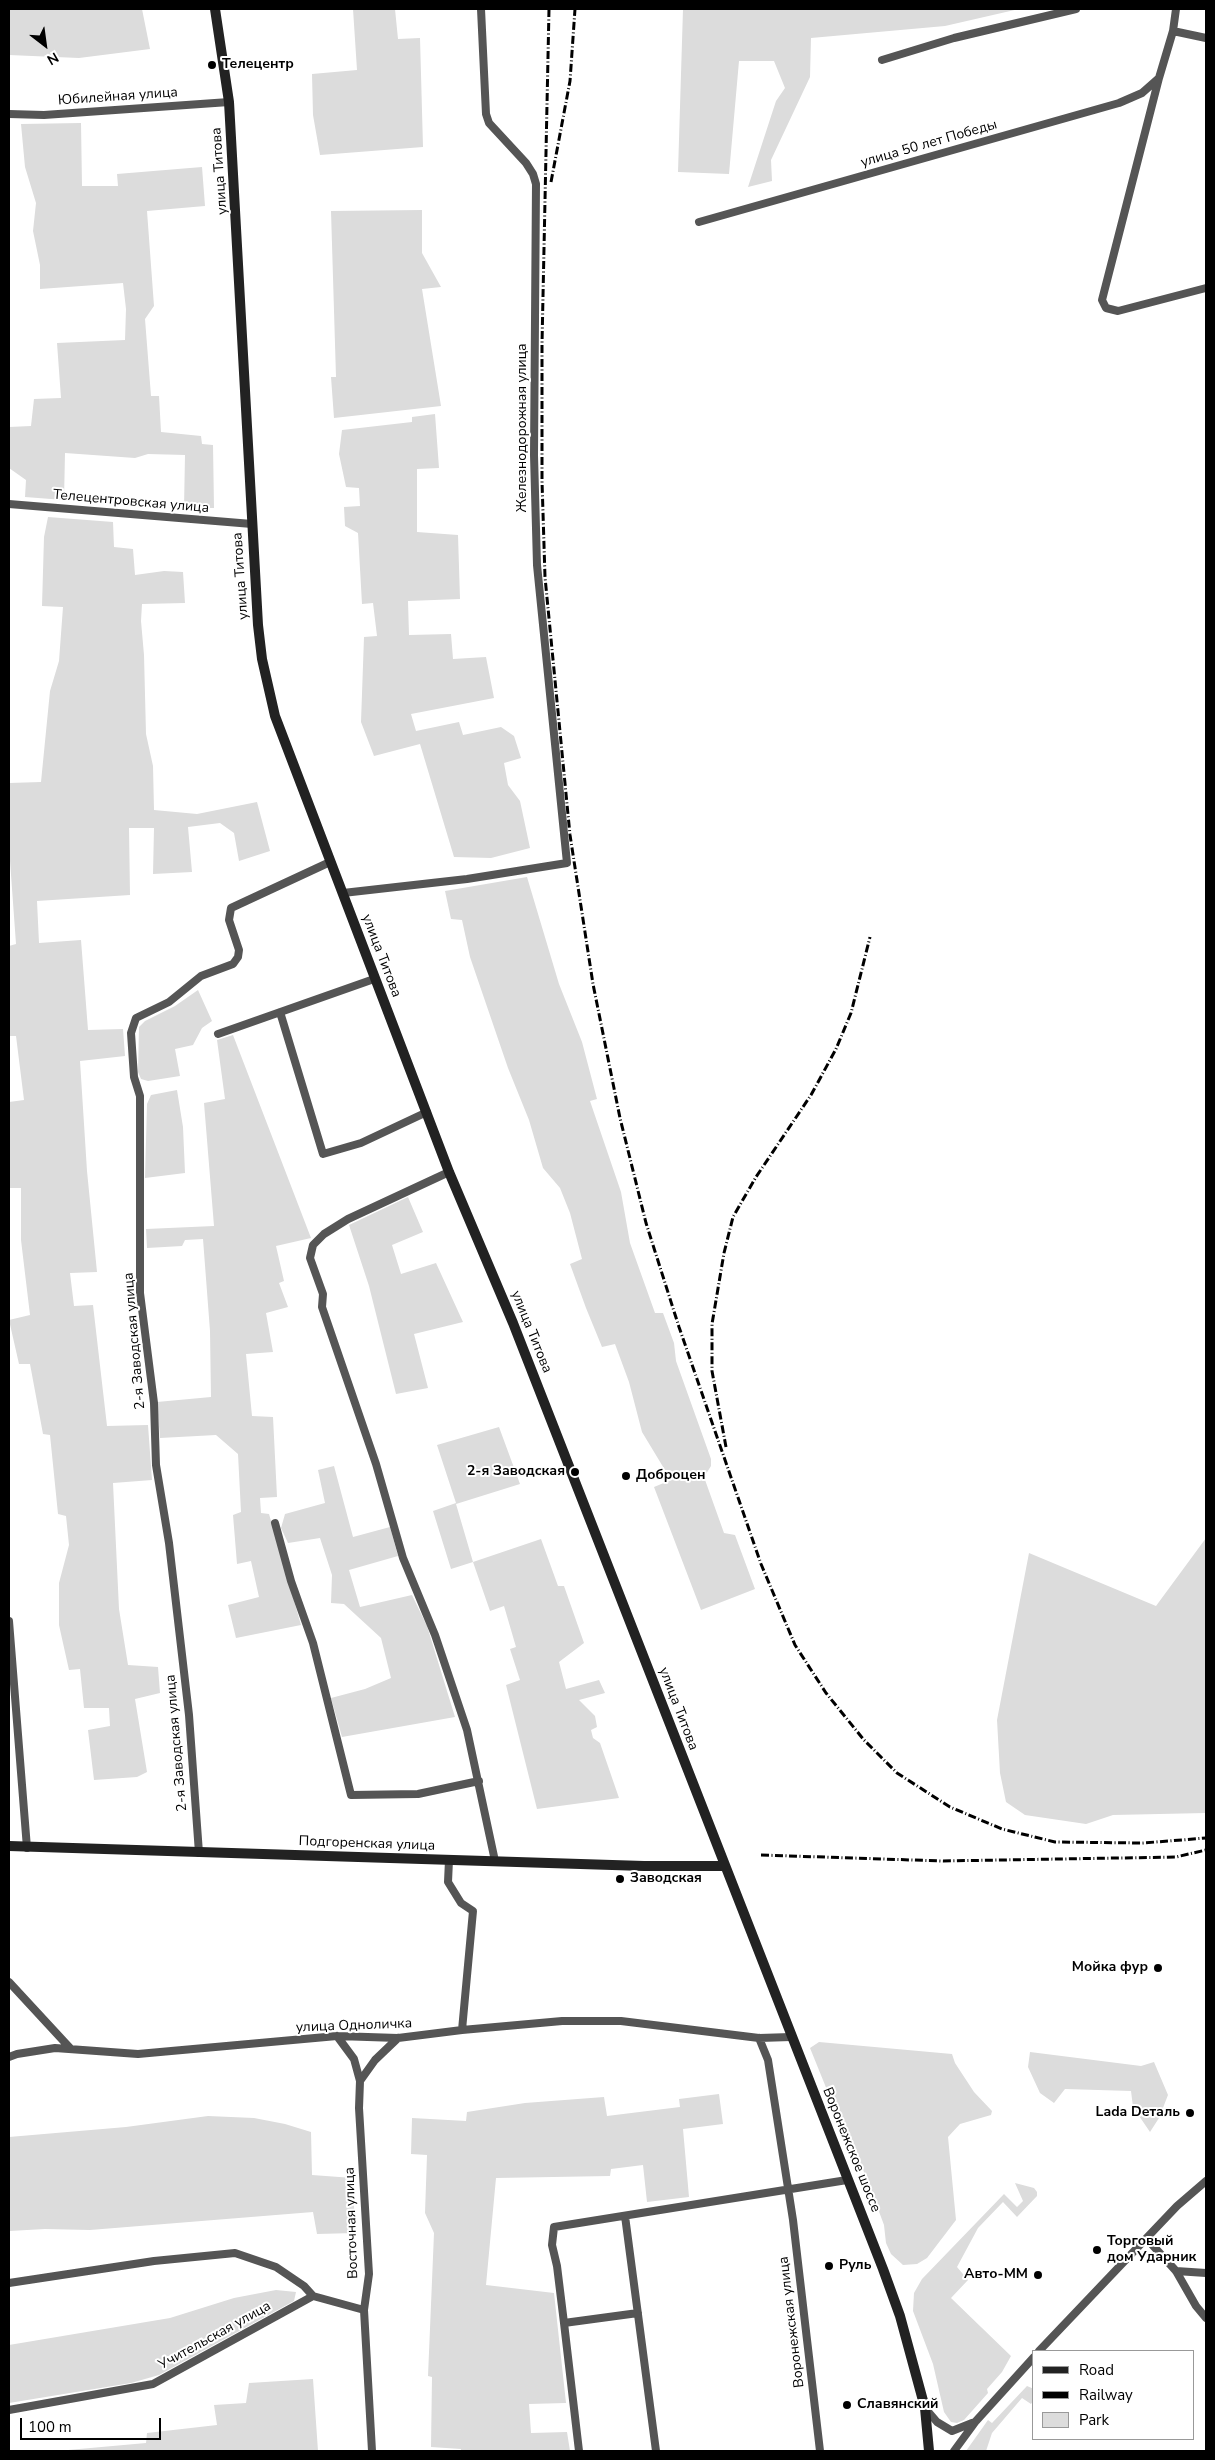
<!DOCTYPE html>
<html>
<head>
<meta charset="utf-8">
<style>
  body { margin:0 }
  #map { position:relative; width:1215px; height:2460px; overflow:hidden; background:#fff; font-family:"Nunito Sans",sans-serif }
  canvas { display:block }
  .frame { position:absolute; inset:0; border:10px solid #000; pointer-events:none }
  .legend { position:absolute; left:1032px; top:2350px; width:162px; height:90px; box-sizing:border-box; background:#fff; border:1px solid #999; margin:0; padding:6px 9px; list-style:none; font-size:15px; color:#000 }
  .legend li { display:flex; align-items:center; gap:10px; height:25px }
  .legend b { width:25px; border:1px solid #999 }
  .north { position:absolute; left:20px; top:20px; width:50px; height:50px; -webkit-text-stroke:4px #fff; paint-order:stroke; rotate:150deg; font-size:14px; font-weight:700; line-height:20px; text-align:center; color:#000 }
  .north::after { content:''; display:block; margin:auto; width:18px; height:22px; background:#000; clip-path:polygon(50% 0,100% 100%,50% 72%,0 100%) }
  .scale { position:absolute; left:20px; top:2418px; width:141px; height:22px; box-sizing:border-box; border:2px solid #000; border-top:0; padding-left:6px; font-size:15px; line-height:18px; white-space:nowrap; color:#000; -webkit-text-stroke:4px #fff; paint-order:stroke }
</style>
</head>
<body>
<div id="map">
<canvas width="1215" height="2460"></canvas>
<div class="frame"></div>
<ul class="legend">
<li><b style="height:6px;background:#222"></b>Road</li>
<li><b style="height:6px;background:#000"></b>Railway</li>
<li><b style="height:14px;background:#dcdcdc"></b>Park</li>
</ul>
<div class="north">N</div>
<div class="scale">100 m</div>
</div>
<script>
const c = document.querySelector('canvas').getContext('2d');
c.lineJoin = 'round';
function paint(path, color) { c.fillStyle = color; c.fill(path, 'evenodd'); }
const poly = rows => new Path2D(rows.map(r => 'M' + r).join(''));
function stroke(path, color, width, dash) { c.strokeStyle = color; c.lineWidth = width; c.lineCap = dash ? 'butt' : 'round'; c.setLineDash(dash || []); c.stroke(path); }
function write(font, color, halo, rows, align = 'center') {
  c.font = font + ' "Nunito Sans",sans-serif'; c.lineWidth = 4; c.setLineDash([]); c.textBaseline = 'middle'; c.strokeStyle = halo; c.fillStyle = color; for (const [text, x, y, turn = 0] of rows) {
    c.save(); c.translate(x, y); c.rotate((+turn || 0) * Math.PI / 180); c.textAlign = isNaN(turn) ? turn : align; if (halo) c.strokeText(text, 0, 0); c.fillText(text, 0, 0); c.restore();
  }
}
paint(poly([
  [9,9,142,9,150,49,79,58,9,55],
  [353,9,395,9,398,39,420,38,423,147,320,155,313,115,312,74,357,70],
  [683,9,1019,9,945,26,811,38,810,77,771,160,772,181,748,187,776,101,785,88,774,61,739,61,729,174,678,172],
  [81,123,82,186,118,186,117,174,202,167,205,206,147,211,154,306,145,319,151,396,159,396,161,432,201,436,202,444,213,445,214,508,184,508,185,455,148,454,135,458,65,453,64,500,25,497,26,480,9,468,9,427,31,426,34,399,61,398,57,343,125,340,126,309,123,283,40,289,40,265,33,231,36,203,25,167,21,124],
  [422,210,422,253,441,287,422,289,441,406,334,418,331,377,336,377,331,211],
  [435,414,439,468,417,469,417,532,458,535,460,599,408,601,409,635,451,634,453,659,486,657,494,698,411,714,416,731,459,722,463,735,501,727,514,736,521,758,504,763,508,785,520,801,530,848,491,858,454,857,420,744,374,756,361,722,364,637,377,636,373,603,362,604,358,533,345,526,344,507,360,506,359,488,346,487,339,454,342,430,412,422,412,417],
  [48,517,113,522,114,547,133,549,135,575,164,571,183,572,185,603,142,604,141,621,144,655,146,734,153,766,154,810,197,814,257,802,270,851,239,861,234,833,220,823,188,827,192,872,153,874,154,828,129,828,130,895,37,901,39,943,81,940,88,1030,123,1029,125,1056,80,1061,87,1171,97,1272,70,1273,74,1306,93,1305,107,1426,148,1425,152,1480,113,1483,119,1609,128,1665,158,1667,160,1693,135,1699,147,1772,137,1777,94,1780,88,1730,110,1726,109,1708,84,1708,80,1669,69,1670,59,1625,59,1583,69,1545,66,1516,58,1514,50,1435,43,1434,30,1364,19,1364,9,1320,30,1315,21,1240,21,1188,9,1188,9,1102,24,1100,16,1036,9,1036,9,946,16,944,9,847,9,783,41,782,50,691,59,661,63,607,42,606,44,537],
  [527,877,559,984,582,1042,597,1099,590,1101,621,1192,630,1243,655,1313,663,1313,674,1343,676,1361,711,1459,711,1466,704,1477,724,1533,735,1535,755,1589,701,1610,654,1487,671,1480,642,1432,629,1382,615,1344,602,1347,586,1308,570,1264,582,1259,570,1213,560,1188,543,1168,529,1120,508,1068,470,957,462,920,451,919,445,891],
  [198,990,212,1021,202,1028,193,1045,175,1049,180,1076,148,1081,141,1079,138,1072,139,1027,145,1021,175,1006],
  [233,1035,311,1238,276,1246,284,1281,279,1283,288,1307,266,1313,273,1352,246,1354,252,1416,273,1417,277,1497,260,1498,261,1513,269,1514,301,1625,236,1638,228,1605,259,1597,251,1561,237,1564,233,1515,241,1512,238,1454,216,1435,160,1438,157,1402,211,1397,210,1331,203,1239,185,1240,182,1246,147,1248,146,1229,214,1226,204,1103,225,1099,217,1040],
  [177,1090,183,1127,185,1173,145,1178,147,1104,151,1095],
  [408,1197,423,1232,392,1245,401,1274,436,1263,463,1322,414,1334,428,1388,396,1394,369,1286,349,1225],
  [499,1427,520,1484,456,1504,473,1562,541,1539,558,1586,564,1586,584,1643,559,1662,566,1689,599,1680,605,1693,579,1700,595,1716,597,1727,591,1730,593,1738,600,1743,619,1798,537,1809,506,1685,520,1680,510,1649,516,1647,504,1606,490,1611,473,1562,451,1569,433,1511,456,1503,437,1445],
  [334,1466,353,1537,390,1527,398,1556,349,1570,360,1607,412,1595,427,1626,455,1717,342,1737,331,1698,365,1689,391,1678,381,1638,344,1604,331,1603,332,1575,320,1538,288,1543,281,1528,285,1514,325,1503,318,1470],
  [1206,1538,1206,1813,1113,1815,1086,1824,1025,1815,1006,1802,1000,1773,997,1720,1029,1553,1156,1606],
  [819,2042,952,2054,955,2063,974,2092,992,2111,991,2115,960,2124,948,2137,956,2220,927,2258,917,2264,903,2265,891,2254,886,2243,884,2225,865,2174,840,2122,810,2048],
  [1030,2052,1141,2066,1154,2062,1168,2095,1159,2118,1150,2132,1133,2107,1131,2091,1065,2089,1054,2103,1040,2093,1028,2067],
  [719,2094,723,2124,683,2129,689,2197,647,2202,643,2165,611,2169,610,2176,496,2178,486,2285,554,2293,566,2403,529,2404,531,2433,567,2432,570,2451,461,2451,461,2449,431,2447,432,2377,428,2376,434,2233,425,2213,427,2155,411,2154,412,2118,466,2121,467,2112,525,2103,604,2097,607,2116,680,2107,679,2099],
  [208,2116,254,2118,285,2124,311,2132,312,2175,353,2178,355,2233,317,2234,313,2212,90,2230,45,2229,9,2231,9,2137,126,2127],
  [1015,2183,1034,2188,1037,2192,1037,2196,1017,2217,1003,2202,978,2228,957,2267,968,2280,951,2298,1011,2356,1002,2372,987,2389,988,2393,964,2420,957,2423,951,2422,944,2412,933,2364,913,2311,914,2293,922,2279,1004,2194,1017,2207,1023,2201],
  [276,2290,296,2292,294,2301,159,2375,131,2383,9,2403,9,2345,170,2318,234,2298],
  [313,2379,318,2451,57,2451,146,2443,147,2433,217,2425,214,2405,246,2403,249,2383],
  [1027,2386,1034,2389,1034,2400,1031,2404,1022,2398,992,2433,986,2451,966,2451,988,2420,992,2423]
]), '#dcdcdc');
stroke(poly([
  [1173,31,1206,38],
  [882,60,954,38,1076,9],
  [1159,78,1102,300,1106,308,1118,311,1206,288],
  [9,114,44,115,229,102],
  [699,222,1119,103,1142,93,1159,78,1173,31,1176,9],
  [9,504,252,524],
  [343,893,467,879,567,863,537,565,534,455,536,184,533,174,526,163,489,123,486,114,481,9],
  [280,1012,323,1154,361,1143,427,1112],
  [218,1034,374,979],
  [449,1172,348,1219,324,1234,313,1245,310,1258,323,1294,322,1307,376,1464,403,1558,435,1635,467,1730,495,1861],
  [275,1523,291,1581,313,1643,351,1795,418,1794,479,1781],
  [9,1621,27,1848],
  [199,1853,189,1715,169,1543,156,1465,154,1403,140,1293,140,1096,134,1077,131,1033,136,1018,169,1002,201,976,233,964,238,957,239,950,229,920,231,908,330,862],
  [449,1860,448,1882,461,1903,473,1911,462,2030],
  [9,1982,70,2048],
  [337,2036,354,2059,360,2081],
  [759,2038,768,2060,793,2220,820,2451],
  [9,2057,17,2054,55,2048,138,2054,337,2036,398,2038,462,2030,562,2021,621,2021,759,2038,791,2037],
  [625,2216,656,2451],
  [1147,2239,1176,2271,1196,2306,1206,2318],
  [1176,2271,1206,2273],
  [9,2283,154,2261,235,2253,276,2267,304,2286,313,2296,364,2310],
  [564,2323,557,2266,552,2245,554,2227,847,2180],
  [1039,2351,1177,2206,1206,2181],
  [925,2408,937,2422,952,2431,972,2423],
  [9,2410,153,2384,313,2296],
  [372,2451,364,2310,369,2274,359,2108,360,2081,375,2060,398,2038],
  [579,2451,564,2323,638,2313],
  [954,2451,976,2421,1034,2357]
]), '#555', 8);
stroke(poly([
  [215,9,229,102,258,625,262,659,275,716,449,1172,513,1323,883,2269,900,2316,925,2408,929,2451],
  [9,1846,644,1866,724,1866]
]), '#222', 10);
stroke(poly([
  [549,9,542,344,542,481,545,577,570,835,593,984,620,1118,646,1223,679,1327,761,1564,795,1645,826,1693,864,1740,897,1773,950,1807,1002,1829,1055,1842,1143,1843,1206,1838],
  [551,182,570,81,575,9],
  [726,1447,712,1371,712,1324,724,1253,733,1217,756,1177,811,1095,836,1049,851,1013,870,937],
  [761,1855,943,1861,1176,1857,1206,1850]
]), '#000', 3, [8, 2.5, 1, 2.5]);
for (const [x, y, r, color] of [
  [212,65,5,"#000"],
  [575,1472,5,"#000"],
  [626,1476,5,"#000"],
  [620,1879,5,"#000"],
  [1158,1968,5,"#000"],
  [1190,2113,5,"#000"],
  [1097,2250,5,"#000"],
  [829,2266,5,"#000"],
  [1038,2275,5,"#000"],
  [847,2405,5,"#000"]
]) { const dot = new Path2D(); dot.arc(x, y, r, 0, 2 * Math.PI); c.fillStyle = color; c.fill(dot); stroke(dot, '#fff', 2); }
write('bold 14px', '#000', '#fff', [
  ["Телецентр",222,65],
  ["2-я Заводская",565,1472,"right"],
  ["Доброцен",636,1476],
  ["Заводская",630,1879],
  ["Мойка фур",1148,1968,"right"],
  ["Lada Dеталь",1180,2113,"right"],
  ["Торговый",1107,2242],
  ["дом Ударник",1107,2258],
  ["Руль",839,2266],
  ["Авто-ММ",1028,2275,"right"],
  ["Славянский",857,2405]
], 'left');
write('14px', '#000', '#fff', [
  ["Юбилейная улица",118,97,-4],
  ["улица 50 лет Победы",929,144,-16],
  ["улица Титова",220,171,-94],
  ["Железнодорожная улица",523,428,-90],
  ["Телецентровская улица",131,502,5],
  ["улица Титова",241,576,-94],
  ["улица Титова",381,956,69],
  ["улица Титова",531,1332,68],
  ["2-я Заводская улица",135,1341,-95],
  ["улица Титова",678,1709,69],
  ["2-я Заводская улица",177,1743,-95],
  ["Подгоренская улица",367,1844,2],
  ["улица Одноличка",354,2026,-2],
  ["Воронежское шоссе",851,2150,68],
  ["Восточная улица",352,2223,-92],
  ["Воронежская улица",792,2322,-97],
  ["Учительская улица",215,2336,-29]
]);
</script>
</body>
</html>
